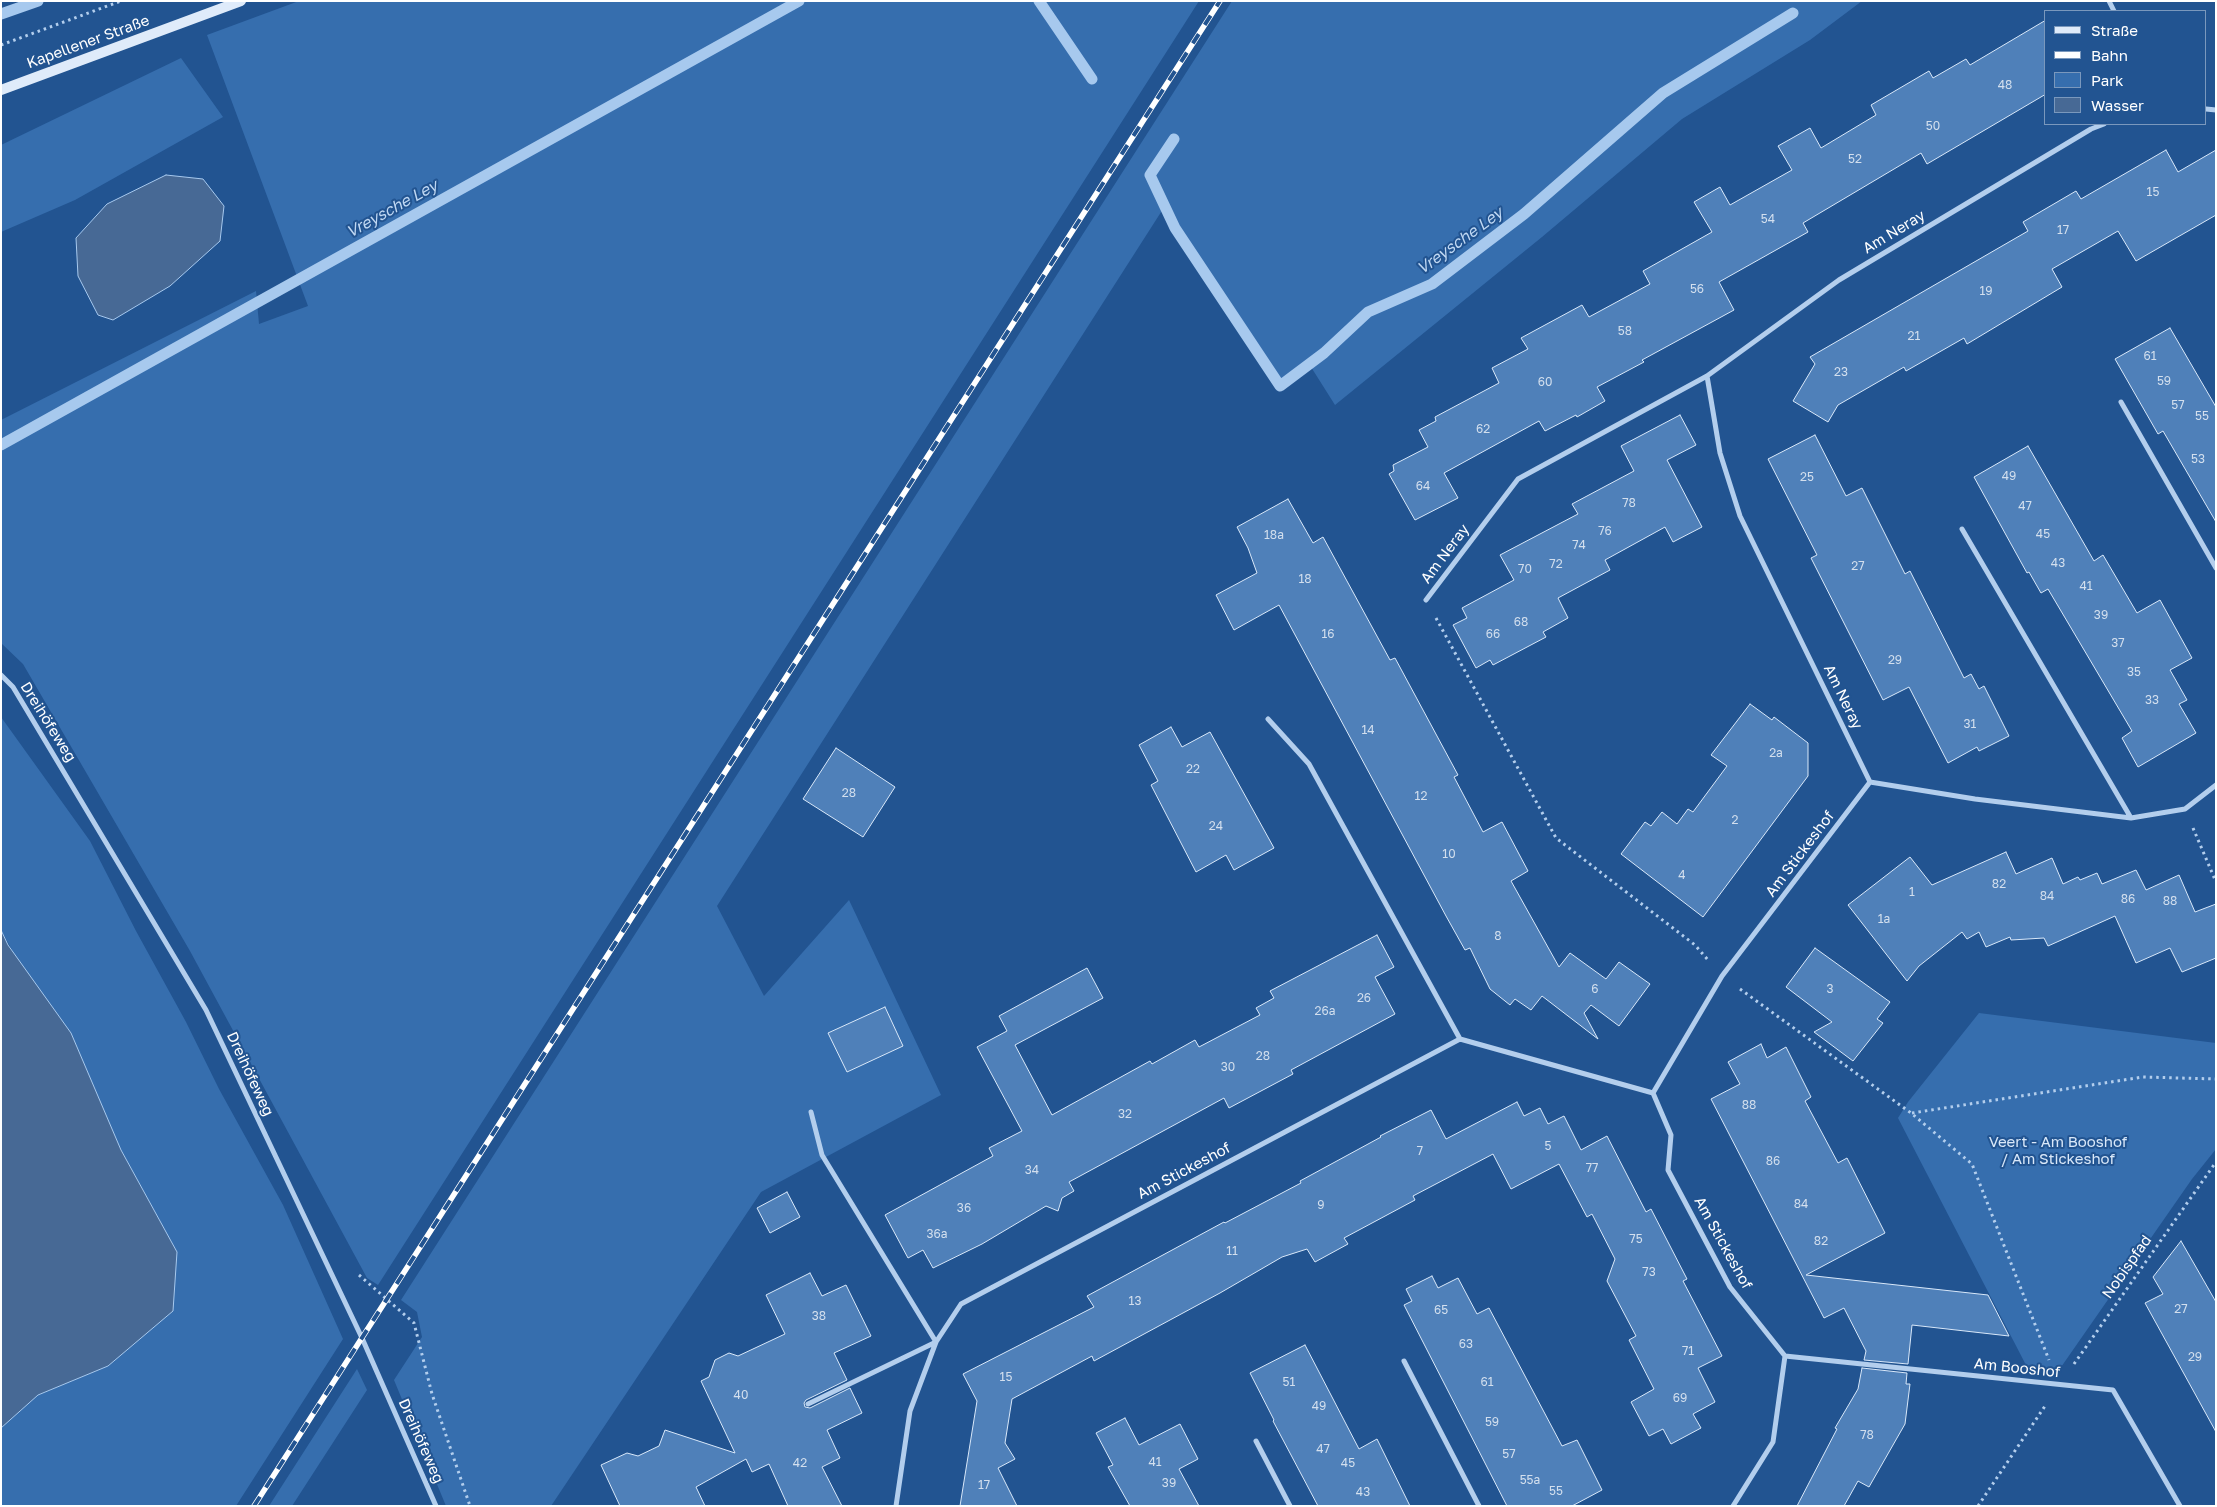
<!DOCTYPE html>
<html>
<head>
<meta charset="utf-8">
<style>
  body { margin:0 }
  #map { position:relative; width:2217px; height:1507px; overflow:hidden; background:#225491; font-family:"Golos Text",sans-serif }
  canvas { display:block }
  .frame { position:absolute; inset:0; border:2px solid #fff; pointer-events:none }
  .legend { position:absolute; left:2044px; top:10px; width:162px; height:115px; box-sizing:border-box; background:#225491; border:1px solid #7a98bd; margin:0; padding:6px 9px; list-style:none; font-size:15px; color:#fff }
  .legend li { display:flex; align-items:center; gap:10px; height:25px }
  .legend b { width:25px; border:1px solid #7a98bd }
</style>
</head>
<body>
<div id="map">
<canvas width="2217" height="1507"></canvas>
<div class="frame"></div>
<ul class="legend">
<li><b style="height:6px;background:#dfebfa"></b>Straße</li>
<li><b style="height:6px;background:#fff"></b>Bahn</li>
<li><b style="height:14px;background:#366eae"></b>Park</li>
<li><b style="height:14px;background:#476995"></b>Wasser</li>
</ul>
</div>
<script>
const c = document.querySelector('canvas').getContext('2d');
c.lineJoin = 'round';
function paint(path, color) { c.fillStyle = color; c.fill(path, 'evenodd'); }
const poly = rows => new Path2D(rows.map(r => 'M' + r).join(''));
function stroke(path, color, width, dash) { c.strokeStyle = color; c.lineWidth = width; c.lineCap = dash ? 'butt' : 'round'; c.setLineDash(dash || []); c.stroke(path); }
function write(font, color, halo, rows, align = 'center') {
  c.font = font + ' "Golos Text",sans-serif'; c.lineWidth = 4; c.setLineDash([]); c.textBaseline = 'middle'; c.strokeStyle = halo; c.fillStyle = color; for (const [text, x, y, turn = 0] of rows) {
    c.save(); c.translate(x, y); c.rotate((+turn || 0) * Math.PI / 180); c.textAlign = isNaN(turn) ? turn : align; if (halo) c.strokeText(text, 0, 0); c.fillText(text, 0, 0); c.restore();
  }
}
paint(poly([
  [299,1,1199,1,378,1285,367,1278,190,951,23,664,1,643,1,420,256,291,259,324,308,306,207,35],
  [1232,1,1862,1,1810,40,1682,119,1542,237,1335,405,1311,367,1280,391,1173,231,1163,209,717,906,764,996,849,900,941,1095,761,1192,551,1506,446,1506,394,1380,422,1337,417,1312,401,1300],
  [181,58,223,117,75,200,1,232,1,145],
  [1,717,90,841,136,931,186,1022,219,1089,283,1205,343,1339,236,1506,1,1506,1,1428,38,1395,108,1366,177,1252,1,930],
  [1979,1013,2216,1043,2216,1149,2192,1179,2059,1370,2027,1367,1898,1118,1908,1102],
  [357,1369,367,1390,292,1506,269,1506]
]), '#366eae');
const water = poly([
  [166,175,203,179,224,206,220,241,170,286,113,320,98,315,78,276,76,238,107,204,166,175],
  [1,930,8,945,71,1033,121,1150,177,1252,173,1311,108,1366,38,1395,1,1428,1,930]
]);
paint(water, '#476995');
stroke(water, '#a7c9ee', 1);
stroke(poly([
  [1039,1,1092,79],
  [1,14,38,1],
  [1174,139,1150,175,1175,228,1280,386,1324,353,1368,312,1432,284,1524,214,1663,93,1793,13],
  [1,445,799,1]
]), '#a7c9ee', 11);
const building = poly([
  [2046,20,2046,94,1927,164,1921,153,1803,223,1808,232,1719,282,1734,310,1642,360,1644,362,1597,387,1605,401,1577,417,1576,415,1545,431,1539,421,1444,473,1458,498,1415,520,1389,474,1394,471,1393,465,1428,447,1419,430,1436,421,1435,417,1499,383,1492,368,1528,349,1521,338,1582,305,1589,317,1650,284,1643,271,1712,232,1694,202,1720,187,1730,205,1792,170,1778,146,1810,128,1821,148,1876,115,1871,105,1929,71,1933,78,1966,59,1970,65,2046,20],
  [2166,150,2178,172,2216,150,2216,215,2136,261,2118,231,2052,269,2062,287,1967,344,1964,338,1906,371,1904,367,1838,405,1828,422,1793,401,1815,364,1810,357,2028,231,2023,222,2076,191,2081,199,2166,150],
  [2170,328,2216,407,2216,522,2163,431,2158,434,2115,359,2170,328],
  [1680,415,1696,445,1667,460,1702,527,1673,542,1665,527,1605,560,1610,570,1558,598,1568,618,1543,632,1546,637,1493,665,1490,660,1476,668,1453,625,1467,618,1462,608,1514,580,1500,555,1578,514,1572,504,1634,471,1621,446,1680,415],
  [1815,435,1846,496,1862,488,1905,574,1910,571,1964,678,1971,674,1979,689,1984,686,2009,736,1979,751,1977,747,1948,763,1909,687,1883,700,1811,558,1817,555,1768,459,1815,435],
  [2028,446,2094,561,2103,555,2137,613,2160,600,2192,658,2170,670,2187,700,2179,704,2196,733,2138,767,2122,738,2132,731,2048,589,2041,593,2029,572,2027,573,1974,477,2028,446],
  [1288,499,1313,543,1323,537,1390,660,1395,658,1458,775,1454,777,1483,832,1502,822,1528,871,1511,881,1559,967,1570,953,1606,979,1619,962,1650,984,1619,1026,1591,1005,1584,1013,1598,1039,1542,996,1531,1010,1515,999,1510,1005,1490,989,1470,948,1465,950,1446,916,1279,605,1234,630,1216,595,1257,573,1248,548,1237,527,1288,499],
  [1750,704,1772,720,1774,717,1808,743,1808,776,1703,917,1621,854,1645,822,1651,826,1662,812,1677,824,1688,809,1693,812,1727,766,1711,755,1750,704],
  [1171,727,1182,747,1210,732,1274,848,1234,870,1226,855,1196,872,1151,785,1158,781,1139,745,1171,727],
  [836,748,895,787,863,837,803,799,836,748],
  [2006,852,2016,874,2052,858,2063,884,2078,877,2080,880,2097,873,2102,884,2136,870,2146,890,2179,875,2195,912,2216,904,2216,958,2182,972,2170,948,2136,963,2115,916,2048,946,2044,938,2011,940,2010,937,1986,947,1979,932,1967,939,1962,932,1919,966,1907,981,1848,905,1910,857,1932,885,2006,852],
  [1377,935,1394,967,1375,977,1395,1014,1291,1070,1293,1074,1229,1108,1224,1098,1069,1182,1074,1191,1062,1198,1058,1211,1046,1206,982,1244,933,1268,923,1250,908,1258,885,1215,993,1156,989,1148,1022,1131,977,1047,1007,1031,999,1016,1087,968,1103,998,1015,1045,1052,1115,1150,1061,1152,1064,1195,1040,1199,1047,1260,1015,1256,1008,1274,998,1270,991,1377,935],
  [1815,948,1890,1002,1877,1019,1883,1023,1853,1061,1814,1032,1832,1022,1786,987,1815,948],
  [885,1007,903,1046,847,1072,828,1033,885,1007],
  [1761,1044,1767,1058,1786,1047,1811,1097,1805,1101,1838,1163,1847,1158,1885,1233,1806,1275,1988,1295,2009,1336,1912,1325,1908,1364,1864,1360,1866,1351,1844,1308,1824,1318,1711,1099,1740,1084,1728,1062,1761,1044],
  [1517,1102,1524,1116,1540,1108,1548,1124,1564,1116,1581,1150,1607,1136,1646,1212,1651,1209,1687,1279,1683,1281,1722,1356,1698,1368,1715,1402,1693,1414,1701,1428,1671,1444,1663,1429,1649,1436,1631,1402,1654,1389,1629,1340,1636,1336,1607,1281,1615,1259,1592,1214,1587,1217,1559,1164,1511,1189,1493,1154,1413,1196,1415,1200,1344,1238,1348,1244,1315,1262,1307,1249,1282,1257,1220,1293,1094,1361,1092,1356,1012,1399,1005,1443,1015,1459,998,1468,1017,1506,960,1506,977,1401,963,1374,1094,1307,1087,1296,1224,1222,1225,1223,1301,1183,1300,1181,1381,1137,1380,1136,1431,1110,1446,1139,1517,1102],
  [787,1192,800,1217,770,1233,757,1208,787,1192],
  [2181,1241,2216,1302,2216,1432,2145,1303,2163,1294,2153,1277,2181,1241],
  [810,1273,822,1296,846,1285,871,1336,834,1353,847,1380,806,1400,804,1403,805,1407,810,1408,850,1388,862,1413,827,1430,840,1458,822,1467,842,1506,788,1506,769,1464,752,1472,746,1459,696,1487,705,1506,620,1506,601,1465,627,1453,638,1456,659,1446,665,1430,735,1453,701,1381,709,1377,715,1360,729,1353,738,1356,785,1334,766,1295,810,1273],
  [1432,1276,1438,1288,1458,1278,1477,1314,1489,1308,1562,1446,1577,1440,1602,1490,1572,1506,1507,1506,1404,1305,1412,1301,1406,1289,1432,1276],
  [1305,1345,1359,1449,1377,1439,1410,1506,1318,1506,1273,1421,1274,1420,1250,1373,1305,1345],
  [1862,1368,1907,1373,1906,1384,1910,1384,1905,1424,1869,1487,1858,1481,1844,1506,1797,1506,1837,1429,1835,1428,1858,1389,1862,1368],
  [1125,1418,1139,1445,1180,1424,1198,1459,1179,1469,1199,1506,1130,1506,1108,1467,1113,1465,1096,1433,1125,1418]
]);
paint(building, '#4f80b9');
stroke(building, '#d9e8f9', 1);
stroke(poly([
  [1,45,121,1],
  [1436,618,1556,838,1695,945,1708,960],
  [2193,828,2216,882],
  [1740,989,1911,1113,1972,1164,2049,1360],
  [1912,1113,2143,1077,2216,1079],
  [359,1275,414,1323,432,1394,470,1506],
  [2074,1364,2216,1162],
  [1978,1506,2045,1406]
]), '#b3ceed', 3, [2.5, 4]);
stroke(poly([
  [2109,1,2114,11],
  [2206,109,2216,110],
  [2104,124,2091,129,1839,280,1707,376,1720,453,1740,516,1870,782,1975,799,2131,818,2185,809,2216,785],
  [2121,402,2216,568],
  [1962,529,2131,818],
  [1426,600,1518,479,1707,376],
  [1,675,13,687,206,1010,362,1338,436,1506],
  [1268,719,1309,764,1460,1039],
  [1653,1093,1671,1135,1668,1170,1730,1287,1785,1356,1773,1442,1733,1506],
  [1785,1356,2113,1390,2180,1506],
  [1404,1361,1479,1506],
  [808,1404,936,1342,822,1155,811,1112],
  [1256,1441,1290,1506],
  [896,1506,910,1411,936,1342,961,1304,1460,1039,1653,1093,1722,976,1870,782]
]), '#b3ceed', 5);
stroke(poly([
  [1,90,241,1]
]), '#dfebfa', 10);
const rail = poly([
  [254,1506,1220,1]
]);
stroke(rail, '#fff', 5.5);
stroke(rail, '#225491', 4, [11]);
write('12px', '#d3dfee', null, [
  ["48",2005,85],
  ["50",1933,126],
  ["52",1855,159],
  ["15",2153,192],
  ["54",1768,219],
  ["17",2063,230],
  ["56",1697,289],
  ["19",1986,291],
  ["58",1625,331],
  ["21",1914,336],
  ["61",2150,356],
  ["23",1841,372],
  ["59",2164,381],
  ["60",1545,382],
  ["57",2178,405],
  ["55",2202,416],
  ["62",1483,429],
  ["53",2198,459],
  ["49",2009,476],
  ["25",1807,477],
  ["64",1423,486],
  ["78",1629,503],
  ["47",2025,506],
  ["76",1605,531],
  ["45",2043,534],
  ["18a",1274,535],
  ["74",1579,545],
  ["43",2058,563],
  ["72",1556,564],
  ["27",1858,566],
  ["70",1525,569],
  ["18",1305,579],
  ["41",2086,586],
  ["39",2101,615],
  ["68",1521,622],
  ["16",1328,634],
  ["66",1493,634],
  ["37",2118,643],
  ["29",1895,660],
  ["35",2134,672],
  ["33",2152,700],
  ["31",1970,724],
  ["14",1368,730],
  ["2a",1776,753],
  ["22",1193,769],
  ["28",849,793],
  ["12",1421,796],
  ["2",1735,820],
  ["24",1216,826],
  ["10",1449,854],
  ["4",1682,875],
  ["82",1999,884],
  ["1",1912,892],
  ["84",2047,896],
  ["86",2128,899],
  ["88",2170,901],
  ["1a",1884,919],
  ["8",1498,936],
  ["6",1595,989],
  ["3",1830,989],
  ["26",1364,998],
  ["26a",1325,1011],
  ["28",1263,1056],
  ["30",1228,1067],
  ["88",1749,1105],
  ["32",1125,1114],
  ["5",1548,1146],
  ["7",1420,1151],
  ["86",1773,1161],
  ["77",1592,1168],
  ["34",1032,1170],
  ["84",1801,1204],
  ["9",1321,1205],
  ["36",964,1208],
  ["36a",937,1234],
  ["75",1636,1239],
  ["82",1821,1241],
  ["11",1232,1251],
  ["73",1649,1272],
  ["13",1135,1301],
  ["27",2181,1309],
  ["65",1441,1310],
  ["38",819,1316],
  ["63",1466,1344],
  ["71",1688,1351],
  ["29",2195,1357],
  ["15",1006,1377],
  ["51",1289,1382],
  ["61",1487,1382],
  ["40",741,1395],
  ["69",1680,1398],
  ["49",1319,1406],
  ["59",1492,1422],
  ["78",1867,1435],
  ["47",1323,1449],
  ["57",1509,1454],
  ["41",1155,1462],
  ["42",800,1463],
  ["45",1348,1463],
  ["55a",1530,1480],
  ["39",1169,1483],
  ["17",984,1485],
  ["55",1556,1491],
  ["43",1363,1492]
]);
write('15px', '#fff', '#225491', [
  ["Kapellener Straße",88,42,-20],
  ["Am Neray",1894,232,-31],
  ["Am Neray",1445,554,-53],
  ["Am Neray",1843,697,64],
  ["Dreihöfeweg",48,722,58],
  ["Am Stickeshof",1800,854,-53],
  ["Dreihöfeweg",250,1074,65],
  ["Am Stickeshof",1184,1171,-28],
  ["Am Stickeshof",1723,1243,61],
  ["Nobispfad",2127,1267,-55],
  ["Am Booshof",2017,1368,6],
  ["Dreihöfeweg",421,1441,66]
]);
write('15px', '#d9e8f9', '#225491', [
  ["Veert - Am Booshof",2058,1142],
  ["/ Am Stickeshof",2058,1159]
]);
write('italic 16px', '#c0d8f3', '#225491', [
  ["Vreysche Ley",392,209,-29],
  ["Vreysche Ley",1460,241,-36]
]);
</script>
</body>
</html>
